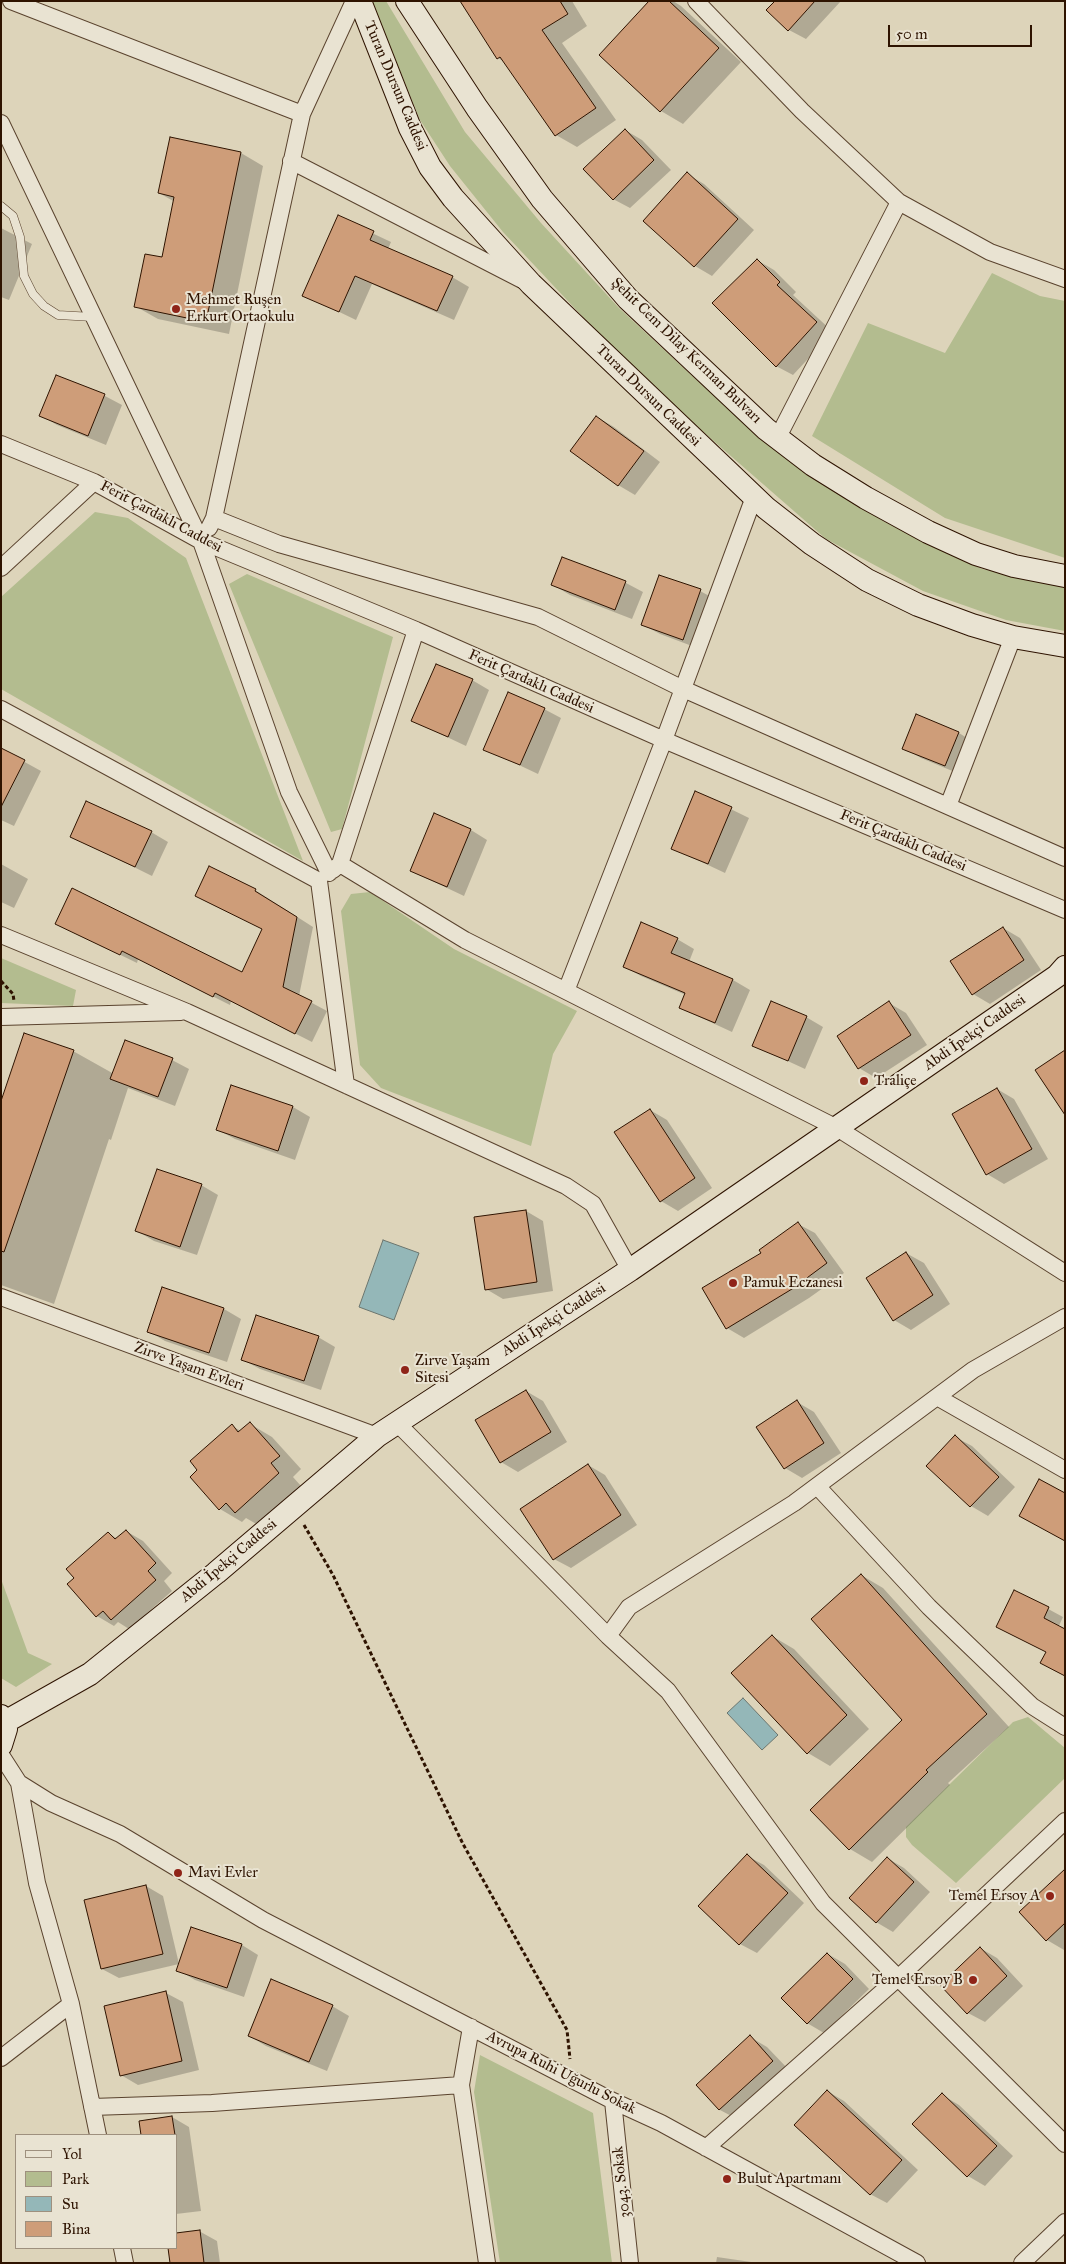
<!DOCTYPE html>
<html>
<head>
<meta charset="utf-8">
<style>
  body { margin:0 }
  #map { position:relative; width:1066px; height:2264px; overflow:hidden; background:#ddd4ba; font-family:"IM FELL Great Primer",serif }
  canvas { display:block }
  .frame { position:absolute; inset:0; border:2px solid #2e1300; pointer-events:none }
  .legend { position:absolute; left:15px; top:2134px; width:162px; height:115px; box-sizing:border-box; background:#e9e3d2; border:1px solid #9e907e; margin:0; padding:6px 9px; list-style:none; font-size:15px; color:#2e1300 }
  .legend li { display:flex; align-items:center; gap:10px; height:25px }
  .legend b { width:25px; border:1px solid #9e907e }
  .scale { position:absolute; left:888px; top:25px; width:144px; height:22px; box-sizing:border-box; border:2px solid #2e1300; border-top:0; padding-left:6px; font-size:15px; line-height:18px; white-space:nowrap; color:#2e1300; -webkit-text-stroke:4px #e9e3d2; paint-order:stroke }
</style>
</head>
<body>
<div id="map">
<canvas width="1066" height="2264"></canvas>
<div class="frame"></div>
<ul class="legend">
<li><b style="height:6px;background:#e9e3d2"></b>Yol</li>
<li><b style="height:14px;background:#b3bc8f"></b>Park</li>
<li><b style="height:14px;background:#94b7b8"></b>Su</li>
<li><b style="height:14px;background:#ce9d79"></b>Bina</li>
</ul>
<div class="scale">50 m</div>
</div>
<script>
const c = document.querySelector('canvas').getContext('2d');
c.lineJoin = 'round';
function paint(path, color) { c.fillStyle = color; c.fill(path, 'evenodd'); }
const poly = rows => new Path2D(rows.map(r => 'M' + r).join(''));
function stroke(path, color, width, dash) { c.strokeStyle = color; c.lineWidth = width; c.lineCap = dash ? 'butt' : 'round'; c.setLineDash(dash || []); c.stroke(path); }
function write(font, color, halo, rows, align = 'center') {
  c.font = font + ' "IM FELL Great Primer",serif'; c.lineWidth = 4; c.setLineDash([]); c.textBaseline = 'middle'; c.strokeStyle = halo; c.fillStyle = color; for (const [text, x, y, turn = 0] of rows) {
    c.save(); c.translate(x, y); c.rotate((+turn || 0) * Math.PI / 180); c.textAlign = isNaN(turn) ? turn : align; if (halo) c.strokeText(text, 0, 0); c.fillText(text, 0, 0); c.restore();
  }
}
paint(poly([
  [372,1,386,1,465,132,541,223,619,308,701,384,783,453,883,521,982,569,1065,587,1065,631,1006,620,923,591,826,539,685,416,598,333,503,232,450,166,420,120],
  [992,273,1040,296,1065,301,1065,558,945,518,812,436,868,323,945,353],
  [95,512,128,518,186,558,303,861,1,689,1,597],
  [247,574,393,637,342,829,331,832,229,584],
  [370,892,454,949,577,1011,553,1054,531,1146,381,1088,360,1065,341,911,351,894],
  [1,958,76,990,73,1006,1,1003],
  [1,1579,28,1653,52,1664,16,1687,1,1678],
  [1028,1717,1065,1748,1065,1778,956,1883,912,1845,906,1837,906,1827,1006,1729,1013,1722],
  [480,2055,593,2113,612,2263,500,2263,474,2092]
]), '#b3bc8f');
const water = poly([
  [383,1240,419,1253,394,1320,359,1307,383,1240],
  [743,1698,778,1735,762,1750,727,1713,743,1698]
]);
paint(water, '#94b7b8');
stroke(water, '#6b756e', 1);
paint(poly([
  [462,1,572,1,587,26,562,43,616,120,577,147,556,135,506,63,498,58],
  [651,1,673,1,681,6,741,62,683,124,661,111],
  [777,1,841,1,806,39,789,30],
  [625,130,642,140,671,170,630,208,613,199],
  [171,139,241,153,263,166,229,334,158,319,135,306,162,259,175,202,159,193],
  [687,174,704,184,754,230,712,276,695,266,645,220],
  [338,217,391,242,388,249,452,277,469,287,454,320,372,284,356,320,304,295],
  [1,228,32,244,9,300,1,297],
  [757,260,774,270,796,292,793,295,833,332,793,375,776,366],
  [56,376,105,396,122,405,106,445,57,425,40,415],
  [597,417,614,427,660,462,635,495,618,485],
  [563,558,626,583,643,592,632,619,570,595,553,585],
  [660,576,700,591,717,600,700,649,660,634,643,625],
  [472,680,489,690,466,746,413,721],
  [544,709,561,718,538,774,485,749],
  [959,733,975,743,962,775,921,758,904,748],
  [1,749,41,771,14,826,1,820],
  [696,792,749,818,725,873,672,848],
  [471,830,487,840,464,896,411,871],
  [151,832,168,842,152,876,71,836],
  [1,864,28,879,14,908,1,902],
  [255,890,313,927,299,996,327,1011,312,1042,231,1001,230,1005,138,959,137,963,57,924,242,974,263,929,196,895],
  [1003,928,1020,938,1041,970,990,1004,973,994],
  [677,939,694,949,689,962,733,980,750,990,732,1032,680,1008,686,995,641,976,625,967],
  [889,1003,906,1013,927,1045,876,1078,859,1068,839,1036],
  [806,1017,823,1027,805,1069,753,1045],
  [73,1051,114,1074,172,1060,189,1069,175,1106,128,1088,111,1140,109,1139,54,1304,1,1285,1,1104],
  [232,1087,293,1107,310,1117,295,1160,235,1139,218,1130],
  [997,1089,1014,1099,1048,1159,1004,1184,987,1174],
  [650,1110,667,1120,712,1188,678,1211,661,1201],
  [201,1185,218,1195,197,1255,154,1241,137,1231],
  [526,1211,543,1221,553,1291,503,1299,486,1289],
  [798,1224,815,1233,844,1273,809,1298,744,1338,727,1328],
  [906,1253,924,1263,950,1304,911,1330,894,1320],
  [163,1289,224,1309,241,1319,227,1362,165,1341,148,1331],
  [318,1337,335,1347,321,1390,260,1369,243,1360],
  [526,1391,543,1401,567,1442,518,1472,501,1462],
  [797,1402,814,1412,841,1453,802,1478,785,1468],
  [250,1424,272,1437,301,1469,293,1477,301,1486,258,1525,246,1518,242,1522,220,1509,232,1426,241,1431],
  [955,1437,972,1446,1015,1487,988,1516,971,1506,928,1466],
  [588,1465,605,1475,637,1525,571,1568,554,1559],
  [126,1531,143,1541,172,1573,164,1581,172,1591,129,1629,118,1622,114,1626,97,1616,76,1578,108,1533,118,1539],
  [861,1575,883,1588,1009,1727,948,1783,950,1785,872,1862,850,1849,903,1720],
  [1015,1591,1063,1617,1047,1652],
  [772,1636,794,1649,869,1729,830,1766,808,1753],
  [747,1856,764,1865,804,1903,757,1953,740,1944],
  [887,1858,904,1868,930,1892,893,1932,876,1922],
  [1065,1879,1065,1949,1064,1950,1047,1940],
  [146,1886,163,1896,179,1964,119,1978,102,1969],
  [242,1945,258,1955,244,1997,195,1980,178,1970],
  [980,1948,997,1958,1023,1986,985,2022,968,2013],
  [828,1954,845,1964,869,1989,824,2033,807,2023],
  [166,1993,183,2002,199,2070,138,2085,121,2075],
  [332,2006,349,2016,327,2071,266,2046,249,2036],
  [750,2037,767,2047,790,2071,737,2119,720,2110,697,2085],
  [827,2091,844,2101,918,2170,887,2203,870,2194],
  [942,2095,959,2105,1013,2156,985,2186,968,2176],
  [172,2117,189,2127,201,2211,176,2214,176,2135,143,2135,141,2122],
  [199,2231,217,2241,220,2263,172,2263,169,2248,176,2248],
  [717,2257,758,2263,716,2263]
]), '#0003');
const building = poly([
  [460,1,560,1,568,14,542,30,596,108,555,136,500,57,497,59,460,1],
  [649,1,669,1,719,48,660,112,599,55,649,1],
  [775,1,815,1,788,31,766,10,775,1],
  [625,129,654,160,613,200,583,169,625,129],
  [170,137,241,152,206,322,134,307,145,254,162,257,174,197,158,193,170,137],
  [687,172,738,219,694,267,643,221,687,172],
  [338,215,374,231,370,240,453,276,437,311,355,276,339,312,302,296,338,215],
  [757,259,780,282,777,285,817,322,776,367,712,303,757,259],
  [56,375,105,394,88,436,39,416,56,375],
  [596,416,644,451,618,486,570,451,596,416],
  [562,557,626,581,615,610,551,585,562,557],
  [659,575,701,589,683,640,641,625,659,575],
  [436,664,473,679,448,737,411,721,436,664],
  [508,692,545,708,520,765,483,750,508,692],
  [916,714,959,732,945,766,902,749,916,714],
  [1,748,25,760,1,807,1,748],
  [695,791,732,807,708,864,671,849,695,791],
  [86,801,152,831,135,867,70,837,86,801],
  [434,813,471,829,447,887,410,871,434,813],
  [209,866,256,889,255,891,297,917,283,987,312,1001,295,1034,215,993,213,997,122,951,120,955,55,924,72,888,242,972,262,929,195,896,209,866],
  [641,922,678,938,671,953,733,979,715,1023,679,1008,685,993,623,967,641,922],
  [1003,927,1024,960,972,995,950,961,1003,927],
  [771,1001,807,1016,788,1061,752,1046,771,1001],
  [889,1001,911,1035,858,1069,837,1036,889,1001],
  [24,1033,74,1050,4,1252,1,1251,1,1101,24,1033],
  [125,1040,173,1058,158,1097,110,1079,125,1040],
  [1065,1050,1065,1115,1035,1070,1065,1050],
  [231,1085,293,1106,278,1151,216,1130,231,1085],
  [997,1088,1032,1149,986,1175,952,1114,997,1088],
  [650,1109,695,1178,660,1202,614,1132,650,1109],
  [157,1169,202,1184,180,1247,135,1231,157,1169],
  [526,1210,537,1282,485,1290,474,1217,526,1210],
  [798,1222,827,1263,792,1289,726,1329,702,1288,761,1253,759,1250,798,1222],
  [906,1252,933,1295,893,1321,866,1278,906,1252],
  [162,1287,224,1308,209,1353,147,1332,162,1287],
  [256,1315,319,1336,304,1381,241,1360,256,1315],
  [526,1390,551,1432,500,1463,475,1420,526,1390],
  [797,1400,824,1443,784,1469,756,1427,797,1400],
  [250,1422,280,1456,271,1463,279,1473,235,1513,226,1503,219,1510,190,1477,197,1470,190,1461,232,1424,238,1432,250,1422],
  [955,1435,999,1477,970,1507,926,1466,955,1435],
  [588,1464,621,1515,553,1560,520,1509,588,1464],
  [1039,1479,1065,1493,1065,1541,1019,1516,1039,1479],
  [126,1530,156,1563,148,1571,156,1580,111,1620,103,1611,96,1617,67,1584,74,1578,66,1569,108,1532,115,1539,126,1530],
  [861,1574,987,1714,926,1770,928,1772,849,1850,810,1810,902,1720,811,1619,861,1574],
  [1014,1590,1049,1607,1044,1618,1065,1629,1065,1676,1040,1663,1046,1652,996,1627,1014,1590],
  [772,1635,847,1715,807,1754,731,1673,772,1635],
  [747,1854,788,1893,739,1945,698,1906,747,1854],
  [887,1857,914,1882,876,1923,849,1898,887,1857],
  [1065,1869,1065,1923,1046,1941,1019,1912,1065,1869],
  [146,1885,163,1954,101,1969,84,1900,146,1885],
  [191,1927,242,1944,227,1988,176,1971,191,1927],
  [980,1947,1007,1976,967,2014,940,1985,980,1947],
  [827,1953,853,1979,807,2024,781,1998,827,1953],
  [271,1979,333,2005,309,2062,248,2036,271,1979],
  [166,1991,182,2061,120,2076,104,2006,166,1991],
  [750,2035,773,2061,719,2110,696,2085,750,2035],
  [827,2090,902,2160,870,2195,794,2125,827,2090],
  [942,2093,997,2146,967,2177,912,2124,942,2093],
  [172,2116,175,2135,141,2135,139,2121,172,2116],
  [200,2230,204,2263,170,2263,168,2248,176,2248,176,2233,200,2230]
]);
paint(building, '#ce9d79');
stroke(building, '#2e1300', 1);
const service = poly([
  [1,206,13,216,20,237,24,276,33,294,44,306,58,315,93,317]
]);
const minor = poly([
  [11,1,302,114,354,1],
  [696,1,802,111,899,202,990,252,1065,279],
  [1,123,201,541,289,792,329,873],
  [291,161,522,280],
  [778,437,899,202],
  [1,444,94,482,201,541,416,630,664,740,1065,910],
  [214,518,279,544,538,617,681,688,1065,858],
  [209,528,214,518,302,114],
  [1,568,94,482],
  [1,709,319,881],
  [948,806,1013,637],
  [340,864,465,940,837,1128,1065,1273],
  [333,870,340,864,416,630],
  [319,881,346,1085],
  [1,935,187,1012,566,1186,593,1204,630,1270],
  [566,991,664,740,754,497],
  [1,1017,181,1012],
  [1,1297,377,1436],
  [937,1397,1065,1470],
  [397,1423,608,1636,668,1691,823,1903,1065,2144],
  [817,1486,929,1607,1032,1706,1065,1727],
  [608,1636,629,1607,794,1503,973,1370,1065,1317],
  [1,1755,19,1783,51,1803,120,1834,263,1920,613,2101,661,2123,917,2263],
  [19,1783,37,1883,71,2004,98,2135],
  [471,2027,461,2085,487,2263],
  [1,2058,71,2004],
  [613,2101,630,2263],
  [92,2107,212,2103,461,2085],
  [706,2148,898,1978,1065,1821],
  [122,2248,125,2263],
  [1022,2263,1065,2222]
]);
const secondary = poly([
  [360,1,410,128,430,167,453,198,531,284,766,508,812,544,867,580,918,605,972,625,1013,637,1065,646],
  [407,1,477,108,542,199,628,299,766,429,813,465,866,498,928,532,976,554,1014,566,1065,576],
  [1,1716,6,1729,1,1745],
  [5,1722,90,1674,216,1573,377,1436,630,1270,1057,976,1065,967]
]);
stroke(service, '#5a432e', 9);
stroke(minor, '#5a432e', 18);
stroke(secondary, '#2e1300', 24);
stroke(poly([
  [1,981,13,994,14,1001],
  [304,1525,333,1575,463,1844,567,2030,570,2059]
]), '#2e1300', 3, [4, 2.5]);
stroke(service, '#e9e3d2', 8);
stroke(minor, '#e9e3d2', 16);
stroke(secondary, '#e9e3d2', 22);
for (const [x, y, r, color] of [
  [176,309,5,"#8f2418"],
  [864,1081,5,"#8f2418"],
  [733,1283,5,"#8f2418"],
  [405,1370,5,"#8f2418"],
  [178,1873,5,"#8f2418"],
  [1050,1896,5,"#8f2418"],
  [973,1980,5,"#8f2418"],
  [727,2179,5,"#8f2418"]
]) { const dot = new Path2D(); dot.arc(x, y, r, 0, 2 * Math.PI); c.fillStyle = color; c.fill(dot); stroke(dot, '#e9e3d2', 2); }
write('15px', '#2e1300', '#e9e3d2', [
  ["Turan Dursun Caddesi",395,86,67],
  ["Şehit Cem Dilay Kerman Bulvarı",686,351,44],
  ["Turan Dursun Caddesi",648,396,44],
  ["Ferit Çardaklı Caddesi",161,517,28],
  ["Ferit Çardaklı Caddesi",531,682,24],
  ["Ferit Çardaklı Caddesi",903,841,23],
  ["Abdi İpekçi Caddesi",975,1033,-35],
  ["Abdi İpekçi Caddesi",554,1320,-33],
  ["Zirve Yaşam Evleri",189,1367,20],
  ["Abdi İpekçi Caddesi",229,1561,-40],
  ["Avrupa Ruhi Uğurlu Sokak",561,2073,27],
  ["3043. Sokak",622,2182,-96]
]);
write('15px', '#2e1300', '#e9e3d2', [
  ["Mehmet Ruşen",186,300],
  ["Erkurt Ortaokulu",186,317],
  ["Traliçe",874,1081],
  ["Pamuk Eczanesi",743,1283],
  ["Zirve Yaşam",415,1361],
  ["Sitesi",415,1378],
  ["Mavi Evler",188,1873],
  ["Temel Ersoy A",1040,1896,"right"],
  ["Temel Ersoy B",963,1980,"right"],
  ["Bulut Apartmanı",737,2179]
], 'left');
</script>
</body>
</html>
